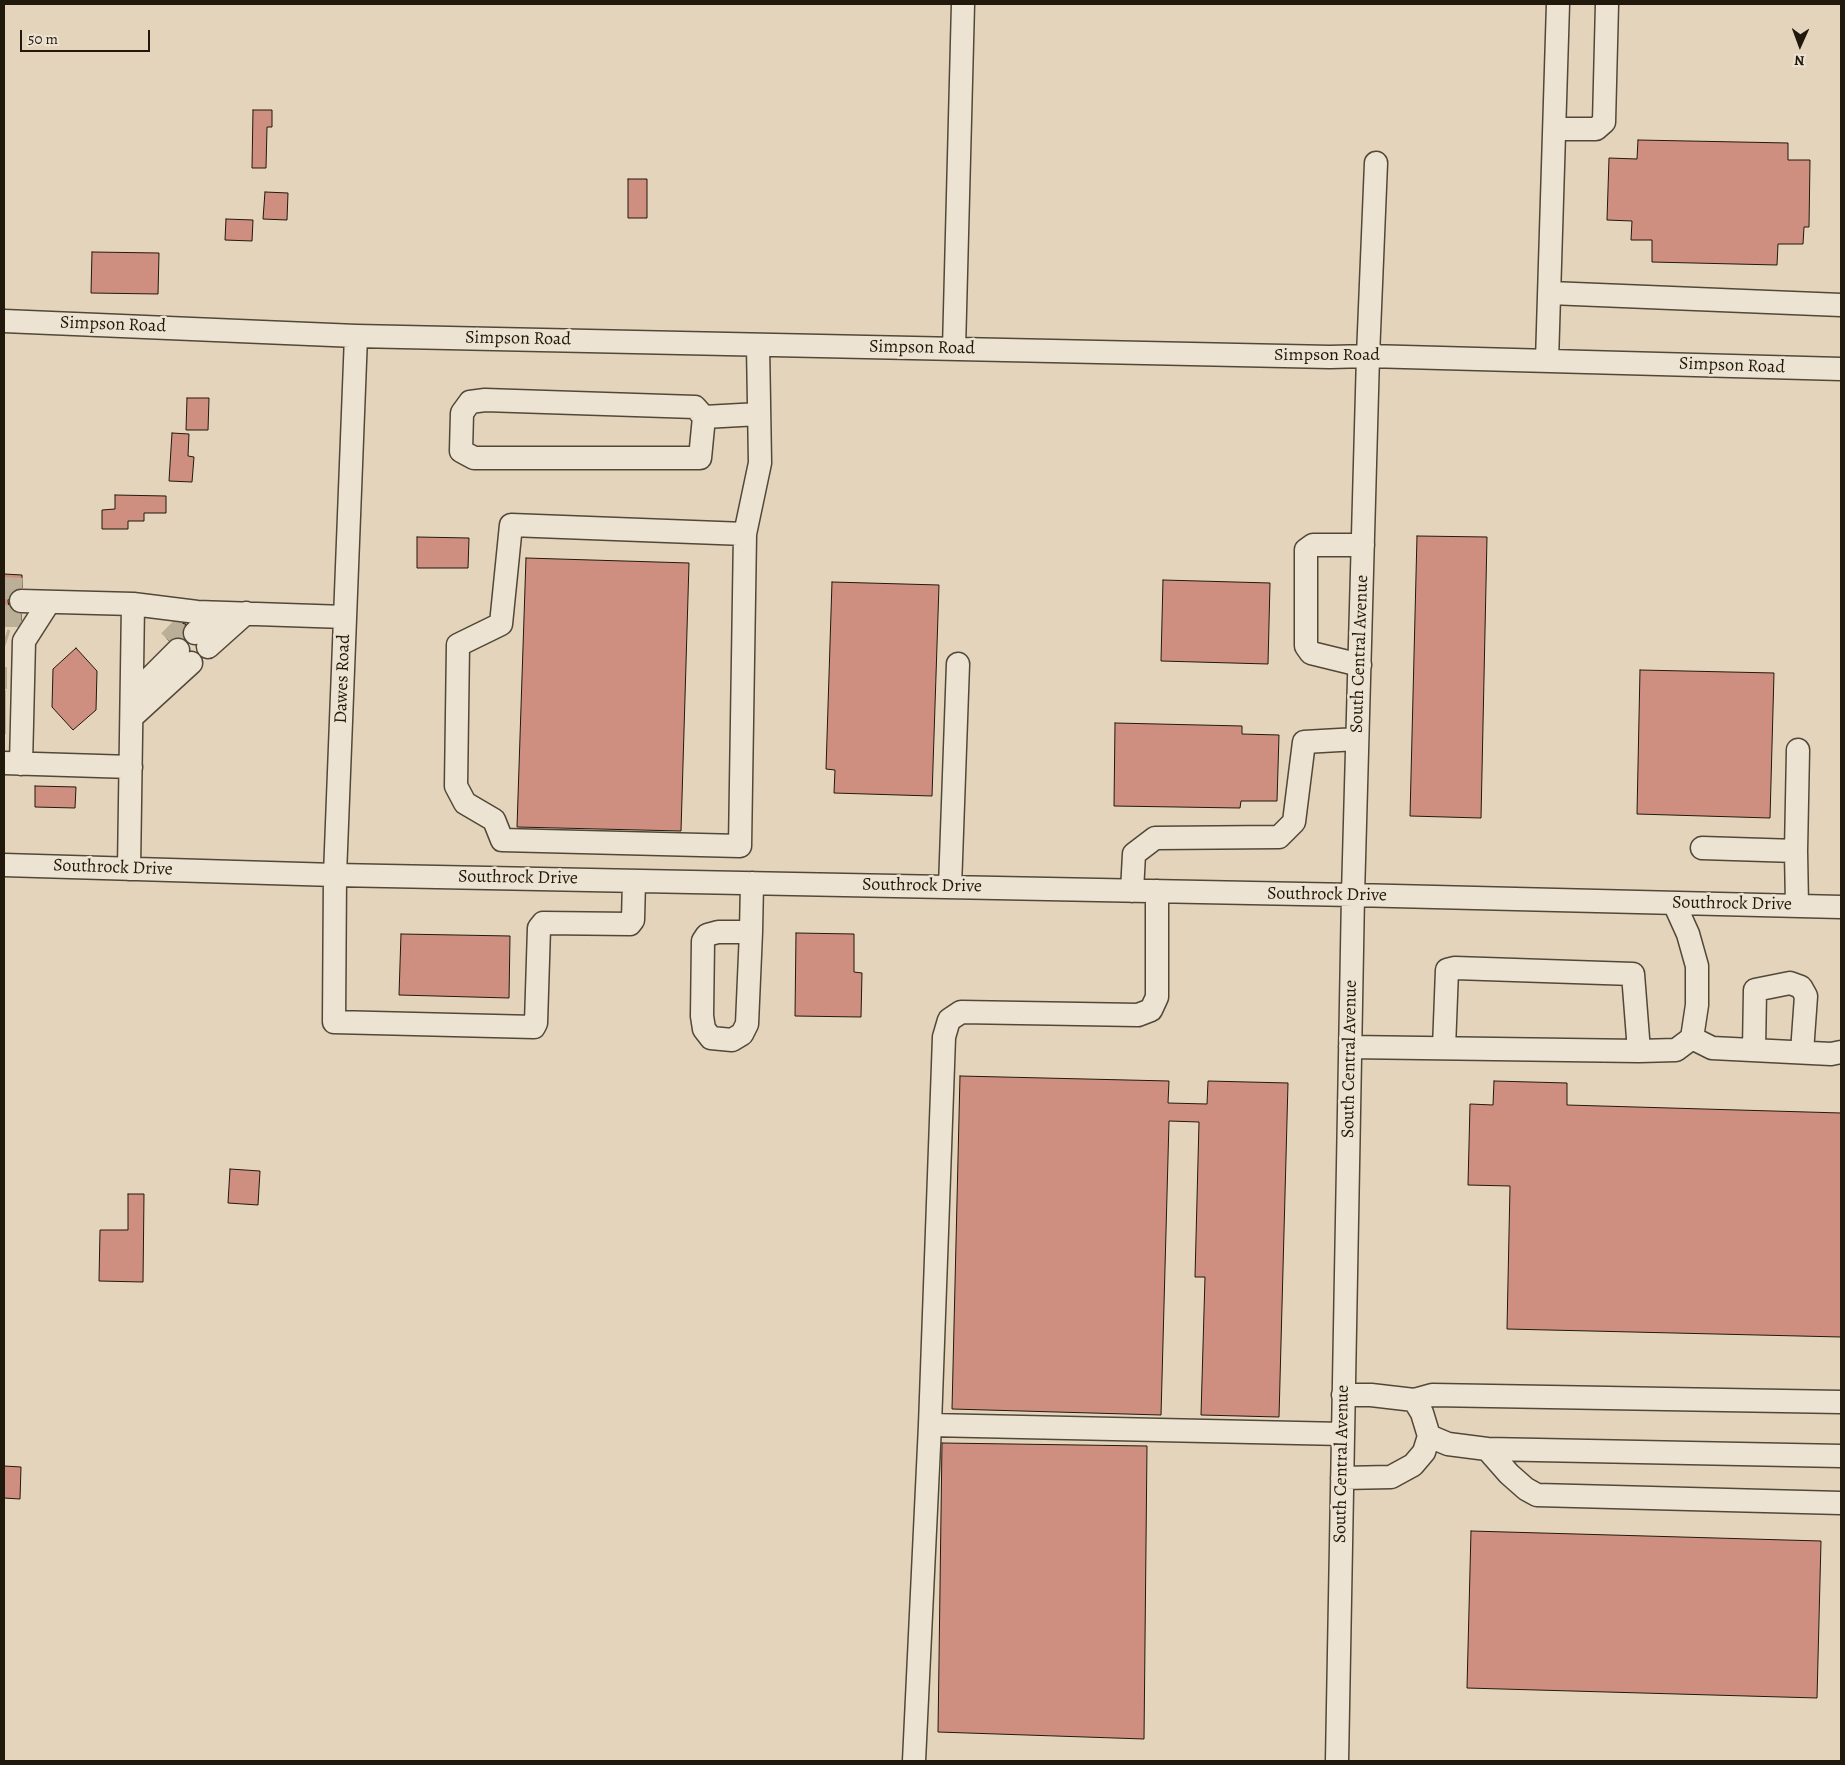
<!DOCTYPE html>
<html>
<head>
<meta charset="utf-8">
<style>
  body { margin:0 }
  #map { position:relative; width:1845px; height:1765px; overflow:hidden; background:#e3d4bb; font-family:Alegreya,serif }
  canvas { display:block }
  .frame { position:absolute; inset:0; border:5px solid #22190d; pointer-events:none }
  .north { position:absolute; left:1775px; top:20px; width:50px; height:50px; -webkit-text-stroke:4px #ede3d3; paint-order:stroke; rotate:182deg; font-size:14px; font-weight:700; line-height:20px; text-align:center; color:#22190d }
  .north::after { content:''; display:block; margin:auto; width:18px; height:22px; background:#22190d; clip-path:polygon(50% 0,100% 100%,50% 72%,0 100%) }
  .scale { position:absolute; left:20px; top:30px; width:130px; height:22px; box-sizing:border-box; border:2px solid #22190d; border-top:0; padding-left:6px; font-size:15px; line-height:18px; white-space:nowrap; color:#22190d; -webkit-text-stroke:4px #ede3d3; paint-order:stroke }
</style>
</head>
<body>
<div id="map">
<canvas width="1845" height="1765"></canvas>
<div class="frame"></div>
<div class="north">N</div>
<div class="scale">50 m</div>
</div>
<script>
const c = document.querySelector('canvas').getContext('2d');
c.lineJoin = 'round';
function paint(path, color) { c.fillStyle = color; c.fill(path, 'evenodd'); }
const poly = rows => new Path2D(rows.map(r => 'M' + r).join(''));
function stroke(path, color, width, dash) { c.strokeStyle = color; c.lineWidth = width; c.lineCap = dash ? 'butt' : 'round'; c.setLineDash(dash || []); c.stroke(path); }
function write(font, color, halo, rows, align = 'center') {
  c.font = font + ' Alegreya,serif'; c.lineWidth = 5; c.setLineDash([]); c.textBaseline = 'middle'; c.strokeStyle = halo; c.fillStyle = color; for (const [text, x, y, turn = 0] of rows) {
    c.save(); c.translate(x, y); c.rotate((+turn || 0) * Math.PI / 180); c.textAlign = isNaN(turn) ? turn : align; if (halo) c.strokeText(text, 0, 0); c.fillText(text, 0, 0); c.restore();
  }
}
const building = poly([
  [253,110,272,110,272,127,267,127,266,168,252,168,253,110],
  [1638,140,1788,143,1788,160,1810,160,1809,227,1804,227,1803,244,1778,244,1777,265,1652,262,1652,240,1631,240,1632,221,1607,220,1609,158,1637,159,1638,140],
  [628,179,647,179,647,218,628,218,628,179],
  [265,192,288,193,287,220,263,219,265,192],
  [226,219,253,220,252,241,225,240,226,219],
  [92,252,159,253,158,294,91,293,92,252],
  [187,398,209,398,208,430,186,430,187,398],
  [172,433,189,434,188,456,194,457,192,482,169,481,172,433],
  [115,495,166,496,166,513,144,513,144,521,128,521,128,529,102,529,102,510,115,509,115,495],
  [1417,536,1487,537,1481,818,1410,816,1417,536],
  [417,537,469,538,468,568,417,568,417,537],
  [526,558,689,563,681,831,517,827,526,558],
  [4,574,22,575,22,588,15,589,10,594,8,601,9,607,14,612,21,614,21,621,4,620,4,574],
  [1163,580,1270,583,1268,664,1161,661,1163,580],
  [832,582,939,585,932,796,834,793,835,770,826,769,832,582],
  [180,623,186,624,182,630,183,638,175,637,169,641,166,637,180,623],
  [76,648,97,671,96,710,73,730,52,707,53,669,76,648],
  [1640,670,1774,673,1770,818,1637,814,1640,670],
  [1115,723,1242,726,1242,734,1279,735,1277,801,1241,801,1240,808,1114,806,1115,723],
  [35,786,76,787,75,808,35,807,35,786],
  [796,933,854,934,854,972,862,973,861,1017,795,1016,796,933],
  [401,934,510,936,509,998,399,995,401,934],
  [960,1076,1169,1081,1168,1103,1207,1104,1208,1081,1288,1083,1279,1417,1201,1415,1205,1277,1195,1277,1199,1122,1169,1121,1161,1415,952,1409,960,1076],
  [1494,1081,1567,1083,1567,1105,1841,1113,1841,1337,1507,1329,1510,1186,1468,1185,1470,1104,1493,1105,1494,1081],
  [230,1169,260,1171,258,1205,228,1203,230,1169],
  [128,1194,144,1194,143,1282,99,1281,100,1230,128,1230,128,1194],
  [942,1443,1147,1446,1144,1739,938,1732,942,1443],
  [4,1466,21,1467,20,1499,4,1498,4,1466],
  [1471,1531,1821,1541,1817,1698,1467,1688,1471,1531]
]);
paint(building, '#ce8f80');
stroke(building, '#22190d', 1);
stroke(poly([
  [4,588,22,589],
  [4,616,21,616],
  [4,640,7,641],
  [169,641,186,624],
  [4,678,7,678],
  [4,701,6,701],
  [4,723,6,723]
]), '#bcaf98', 22, [22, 11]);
const minor = poly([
  [1555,129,1596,129,1604,122,1607,4],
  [1550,293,1841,305],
  [4,321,356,336,1330,357,1368,356,1841,369],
  [356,336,335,875,334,1022,534,1027,536,1023,539,928,543,923,630,924,633,920,634,881],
  [954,349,963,4],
  [1547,361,1558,4],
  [704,417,695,407,485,400,470,402,462,413,461,451,474,458,700,458,704,417,759,414],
  [745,534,511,525,501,624,458,645,456,786,465,803,494,820,502,840,740,846,745,534,760,463,758,345],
  [21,601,133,604],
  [195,633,215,613],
  [208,647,246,613],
  [1360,665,1311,653,1306,646,1306,550,1313,545,1363,545],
  [133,695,178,650],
  [132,717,191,663],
  [4,763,131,767],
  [21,764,24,641,49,602],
  [1702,848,1796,851,1797,906],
  [1796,851,1798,750],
  [4,865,335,875,1353,895,1841,907],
  [129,869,133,604,197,612,345,617],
  [950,887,958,664],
  [1132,891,1134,854,1155,838,1279,837,1294,822,1304,742,1357,739],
  [751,932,718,932,707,935,703,941,702,1016,704,1029,711,1038,732,1040,742,1034,747,1024,751,932,752,883],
  [1692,1038,1712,1048,1831,1054,1841,1052],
  [1350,1047,1639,1051,1676,1050,1692,1038,1697,1005,1697,966,1688,934,1674,903],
  [1444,1048,1447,970,1455,968,1633,974,1639,1051],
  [1754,1050,1755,990,1790,983,1801,987,1806,996,1802,1052],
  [1414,1400,1432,1395,1841,1402],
  [930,1425,1343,1434],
  [1429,1436,1448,1444,1487,1449,1509,1474,1526,1489,1537,1495,1841,1503],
  [1487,1449,1841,1456],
  [1342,1478,1391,1477,1413,1465,1424,1452,1429,1436,1422,1413,1414,1400,1371,1395,1343,1395],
  [914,1761,930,1425,943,1065,944,1037,949,1020,961,1012,1138,1015,1151,1010,1157,997,1157,891],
  [1337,1761,1353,895,1368,356,1376,163]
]);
stroke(minor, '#524838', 25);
stroke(minor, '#ede3d3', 22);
write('18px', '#22190d', '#ede3d3', [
  ["Simpson Road",113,325,2],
  ["Simpson Road",518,339,1],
  ["Simpson Road",922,348,1],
  ["Simpson Road",1327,356],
  ["Simpson Road",1732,366,2],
  ["South Central Avenue",1360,654,-88],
  ["Dawes Road",343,679,-88],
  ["Southrock Drive",113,868,2],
  ["Southrock Drive",518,878,1],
  ["Southrock Drive",922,886,1],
  ["Southrock Drive",1327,895,1],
  ["Southrock Drive",1732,904,1],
  ["South Central Avenue",1350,1059,-89],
  ["South Central Avenue",1342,1464,-89]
]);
</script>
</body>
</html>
